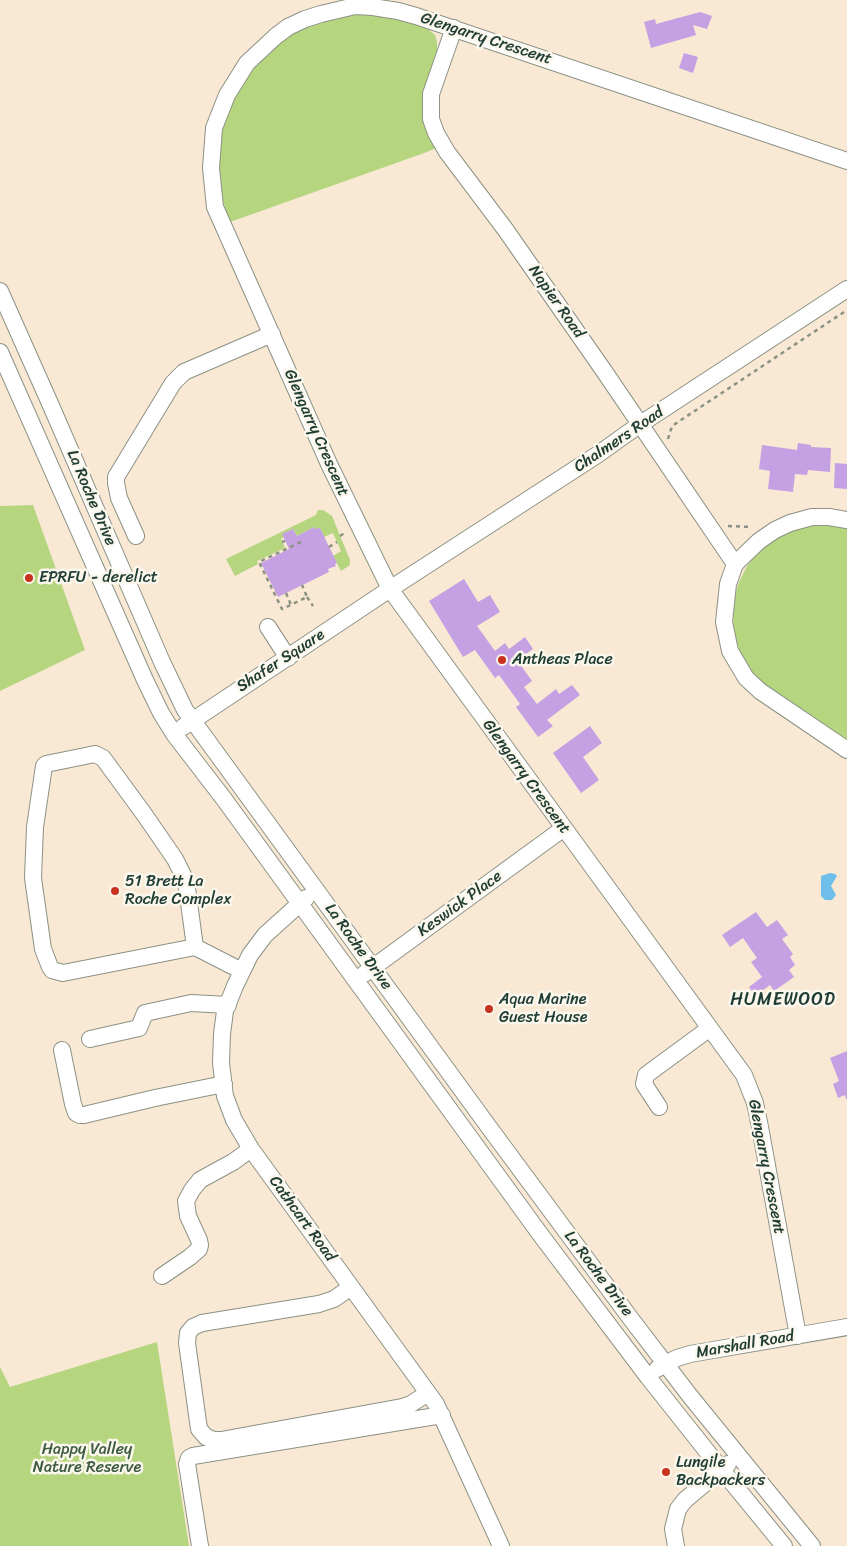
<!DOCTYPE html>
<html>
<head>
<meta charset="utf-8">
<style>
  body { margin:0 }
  canvas { display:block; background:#f8e8d4 }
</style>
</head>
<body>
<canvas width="847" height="1546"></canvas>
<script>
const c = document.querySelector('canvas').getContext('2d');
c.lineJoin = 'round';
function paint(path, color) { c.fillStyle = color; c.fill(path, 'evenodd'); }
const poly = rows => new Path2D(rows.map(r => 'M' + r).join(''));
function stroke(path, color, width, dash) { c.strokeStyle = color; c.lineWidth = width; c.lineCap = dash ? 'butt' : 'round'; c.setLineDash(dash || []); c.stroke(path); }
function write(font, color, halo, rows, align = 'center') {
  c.font = font + ' Sriracha,sans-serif'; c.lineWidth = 5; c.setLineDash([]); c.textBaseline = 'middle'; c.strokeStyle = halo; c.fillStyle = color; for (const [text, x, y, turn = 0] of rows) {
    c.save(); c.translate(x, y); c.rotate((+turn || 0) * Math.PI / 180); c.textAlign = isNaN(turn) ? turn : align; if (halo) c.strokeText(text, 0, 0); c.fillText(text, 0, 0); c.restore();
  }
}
paint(poly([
  [365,14,396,18,424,26,435,35,437,42,437,50,428,80,436,148,427,152,230,222,223,201,218,160,220,138,226,117,232,100,245,78,260,60,280,43,293,34,313,24,346,16],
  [33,505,85,650,0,691,0,506],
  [318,510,323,510,332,516,350,560,350,565,341,571,333,556,341,551,333,533,324,537,320,528,315,530,314,527,297,536,293,529,283,534,284,537,281,539,285,548,257,561,258,564,235,576,226,559,316,515],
  [816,525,829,525,847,529,847,740,761,683,753,676,739,649,734,631,733,612,735,595,739,582,747,566,757,552,770,542,794,529],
  [157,1342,189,1546,0,1546,0,1367,10,1387]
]), '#b5d67e');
paint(poly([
  [830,873,835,874,837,876,831,886,836,895,832,900,825,900,821,896,821,876]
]), '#6dbfe9');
paint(poly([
  [700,12,712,16,707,29,693,25,696,35,651,48,644,22,655,19,656,24],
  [684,53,698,57,693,73,679,68],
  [798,443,811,445,811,447,831,448,830,472,808,470,807,475,795,474,793,492,768,489,770,471,759,469,762,445,797,450],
  [835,463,847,464,847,489,834,488],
  [314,527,315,529,320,528,337,563,335,564,336,566,328,569,329,572,278,597,261,563,289,549,282,534,293,529,297,536],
  [464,579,478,602,490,595,500,612,477,626,495,651,505,643,509,649,525,637,533,649,517,660,532,681,524,687,537,704,556,689,559,694,572,685,580,695,547,720,553,726,538,737,516,707,520,704,499,675,495,678,475,650,463,657,429,601],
  [590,726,602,743,583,757,599,780,581,793,553,753],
  [756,912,767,927,777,920,788,935,782,939,793,954,790,957,795,965,789,970,794,977,774,991,770,985,755,996,749,987,762,977,751,962,757,958,743,938,730,947,722,935],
  [847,1051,847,1099,846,1099,845,1095,838,1098,833,1084,839,1081,830,1058]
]), '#c5a1e4');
const minor = poly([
  [454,28,431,94,431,119,436,133,447,152,505,229,604,371,735,564],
  [0,291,52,408,162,662,185,710,491,1130,631,1319,690,1396,812,1546],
  [0,352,145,680,161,713,174,734,224,799,540,1234,648,1377,721,1469,784,1546],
  [847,520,829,517,812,517,790,523,775,530,759,541,735,564,728,584,724,622,730,651,746,678,760,691,847,750],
  [136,536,119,498,116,483,116,477,173,383,184,372,272,334],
  [268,627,288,658],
  [183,727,390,589,597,455,639,425,847,289],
  [306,898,265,935,250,955,235,986,225,1011,222,1034,221,1063,225,1096,234,1120,251,1149,436,1404,501,1546],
  [195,947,187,888,185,879,175,859,144,814,103,758,95,754,46,764,44,766,35,827,33,878,43,949,50,967,52,970,63,973,195,947,242,971],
  [364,974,564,828],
  [90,1039,139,1028,145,1013,191,1003,228,1005],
  [62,1050,73,1104,76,1113,80,1115,84,1115,155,1098,224,1084],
  [659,1107,644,1084,646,1075,710,1028],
  [162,1276,190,1257,199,1249,200,1245,199,1240,188,1216,186,1201,192,1190,200,1180,233,1162,251,1149],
  [351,1287,334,1299,319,1304,202,1323,193,1327,188,1333,187,1343,199,1429,206,1437,214,1440,221,1440,402,1407,411,1404,428,1393],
  [798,1336,760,1127,755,1103,744,1075,390,589,329,464,215,207,211,168,214,128,227,95,247,63,276,36,288,27,305,19,321,14,355,6,373,7,398,11,416,16,847,161],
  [657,1369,665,1364,677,1358,690,1354,847,1327],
  [200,1546,187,1464,189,1458,193,1456,442,1415],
  [676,1546,673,1529,678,1509,685,1500,728,1464]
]);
stroke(minor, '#8c9284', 18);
stroke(poly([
  [668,439,672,426,847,310],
  [728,526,752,527],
  [340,536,346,532],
  [282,542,285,541],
  [301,542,259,562,282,609,307,597,302,585],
  [329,547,337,542],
  [286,593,291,605],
  [307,597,313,606]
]), '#8c9284', 2.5, [4, 4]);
stroke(minor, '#fff', 16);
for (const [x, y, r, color] of [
  [29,578,5,"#c8321e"],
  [502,660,5,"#c8321e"],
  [115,891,5,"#c8321e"],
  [489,1009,5,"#c8321e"],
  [666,1472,5,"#c8321e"]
]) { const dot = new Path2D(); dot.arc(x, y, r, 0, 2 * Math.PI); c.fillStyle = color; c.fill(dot); stroke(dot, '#fbf7ec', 2); }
write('16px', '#1f3d34', '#fbf7ec', [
  ["Glengarry Crescent",486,39,18],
  ["Napier Road",556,302,55],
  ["Glengarry Crescent",316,433,66],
  ["Chalmers Road",619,440,-34],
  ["La Roche Drive",91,498,67],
  ["Shafer Square",281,661,-33],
  ["Glengarry Crescent",526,777,54],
  ["Keswick Place",460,904,-36],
  ["La Roche Drive",358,947,54],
  ["Glengarry Crescent",766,1167,79],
  ["Cathcart Road",302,1219,54],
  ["La Roche Drive",598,1274,53],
  ["Marshall Road",745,1345,-10]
]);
write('16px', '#1f3d34', '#fbf7ec', [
  ["EPRFU - derelict",39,578],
  ["Antheas Place",512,660],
  ["51 Brett La",125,882],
  ["Roche Complex",125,900],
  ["Aqua Marine",499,1000],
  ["Guest House",499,1018],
  ["Lungile",676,1463],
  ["Backpackers",676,1481]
], 'left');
write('16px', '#3d5c43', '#fbf7ec', [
  ["Happy Valley",87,1450],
  ["Nature Reserve",87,1468]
]);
c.letterSpacing = '1px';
write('18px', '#1f3d34', '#fbf7ec', [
  ["HUMEWOOD",783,1000]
]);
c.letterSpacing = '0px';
</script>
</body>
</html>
